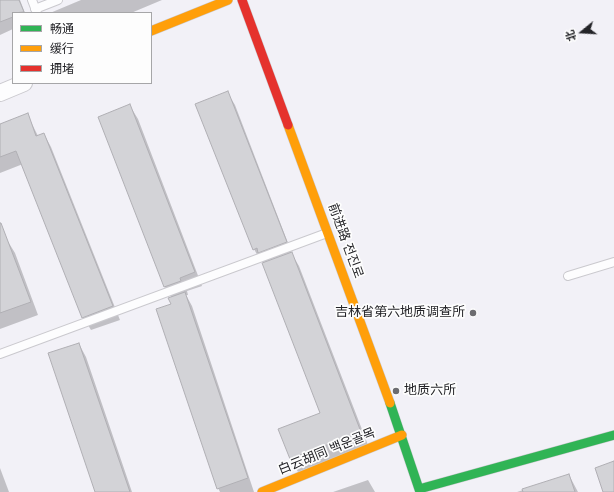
<!DOCTYPE html>
<html>
<head>
<meta charset="utf-8">
<style>
  body { margin:0 }
  #map { position:relative; width:614px; height:492px; overflow:hidden; background:#f2f1f7; font-family:Poppins,"Noto Sans SC",sans-serif }
  canvas { display:block }
  .legend { position:absolute; left:12px; top:12px; width:140px; height:72px; box-sizing:border-box; background:#fdfdfd; border:1px solid #a6a6a8; margin:0; padding:5px 7px; list-style:none; font-size:12px; color:#242428 }
  .legend li { display:flex; align-items:center; gap:8px; height:20px }
  .legend b { width:20px; border:1px solid #a6a6a8 }
  .north { position:absolute; left:562px; top:12px; width:40px; height:40px; -webkit-text-stroke:3px #fdfdfd; paint-order:stroke; rotate:252deg; font-size:11px; font-weight:700; line-height:16px; text-align:center; color:#242428 }
  .north::after { content:''; display:block; margin:auto; width:14px; height:18px; background:#242428; clip-path:polygon(50% 0,100% 100%,50% 72%,0 100%) }
</style>
</head>
<body>
<div id="map">
<canvas width="614" height="492"></canvas>
<ul class="legend">
<li><b style="height:5px;background:#30b455"></b>畅通</li>
<li><b style="height:5px;background:#ff9f0a"></b>缓行</li>
<li><b style="height:5px;background:#e5322d"></b>拥堵</li>
</ul>
<div class="north">北</div>
</div>
<script>
const c = document.querySelector('canvas').getContext('2d');
c.lineJoin = 'round';
function paint(path, color) { c.fillStyle = color; c.fill(path, 'evenodd'); }
const poly = rows => new Path2D(rows.map(r => 'M' + r).join(''));
function stroke(path, color, width, dash) { c.strokeStyle = color; c.lineWidth = width; c.lineCap = dash ? 'butt' : 'round'; c.setLineDash(dash || []); c.stroke(path); }
function write(font, color, halo, rows, align = 'center') {
  c.font = font + ' Poppins,"Noto Sans SC","Noto Sans KR",sans-serif'; c.lineWidth = 3.5; c.setLineDash([]); c.textBaseline = 'middle'; c.strokeStyle = halo; c.fillStyle = color; for (const [text, x, y, turn = 0] of rows) {
    c.save(); c.translate(x, y); c.rotate((+turn || 0) * Math.PI / 180); c.textAlign = isNaN(turn) ? turn : align; if (halo) c.strokeText(text, 0, 0); c.fillText(text, 0, 0); c.restore();
  }
}
paint(poly([
  [0,0,20,0,25,13,13,13,13,29,0,35],
  [81,0,162,0,131,13,50,13],
  [227,92,235,105,293,256,299,266,368,445,298,472,291,459,280,429,321,413,263,262,261,262,254,249],
  [130,106,138,119,202,286,187,291,188,295,186,295,192,306,254,492,220,492,218,488,171,297,165,287,100,117],
  [27,114,38,136,44,134,51,147,120,320,91,330,83,317,23,164,0,173,0,125],
  [7,240,15,253,38,315,0,329,0,243],
  [79,344,86,357,132,492,96,492],
  [0,468,9,492,0,492],
  [569,475,578,492,517,492],
  [368,480,375,492,333,492]
]), '#0003');
const building = poly([
  [0,0,19,0,24,12,13,13,13,17,0,22,0,0],
  [228,91,287,242,258,253,257,248,253,250,195,104,228,91],
  [130,104,195,272,180,278,181,281,164,287,98,117,130,104],
  [28,113,36,136,44,133,113,306,82,318,16,151,0,157,0,124,28,113],
  [0,223,1,223,31,302,0,313,0,223],
  [292,252,361,432,290,459,278,429,320,413,262,263,292,252],
  [185,292,248,478,217,489,156,309,171,304,168,298,185,292],
  [79,343,130,492,95,492,48,353,79,343],
  [614,461,614,492,603,492,595,468,614,461],
  [569,474,575,492,523,492,522,489,569,474]
]);
paint(building, '#d3d3d7');
stroke(building, '#b0afb4', 1);
const lane = poly([
  [32,0,37,13],
  [35,9,58,0],
  [568,276,614,262],
  [0,354,327,233]
]);
const street = poly([
  [0,93,24,83]
]);
const fast = poly([
  [390,403,420,492],
  [419,489,614,435]
]);
const slow = poly([
  [151,31,228,0],
  [288,125,390,403],
  [262,492,402,435]
]);
const jam = poly([
  [242,0,288,125]
]);
stroke(lane, '#cac9ce', 10);
stroke(street, '#cac9ce', 18);
stroke(fast, '#cac9ce', 10);
stroke(slow, '#cac9ce', 10);
stroke(jam, '#cac9ce', 10);
stroke(lane, '#fdfdfe', 8);
stroke(street, '#fdfdfe', 16);
stroke(fast, '#30b455', 9);
stroke(slow, '#ff9f0a', 9);
stroke(jam, '#e5322d', 9);
for (const [x, y, r, color] of [
  [473,313,4,"#6c6c70"],
  [396,391,4,"#6c6c70"]
]) { const dot = new Path2D(); dot.arc(x, y, r, 0, 2 * Math.PI); c.fillStyle = color; c.fill(dot); stroke(dot, '#fdfdfd', 1.5); }
write('13px', '#242428', '#fdfdfd', [
  ["前进路 전진로",345,241,70],
  ["白云胡同 백운골목",327,452,-22]
]);
write('13px', '#242428', '#fdfdfd', [
  ["吉林省第六地质调查所",465,313],
  ["地质六所",404,391,"left"]
], 'right');
</script>
</body>
</html>
